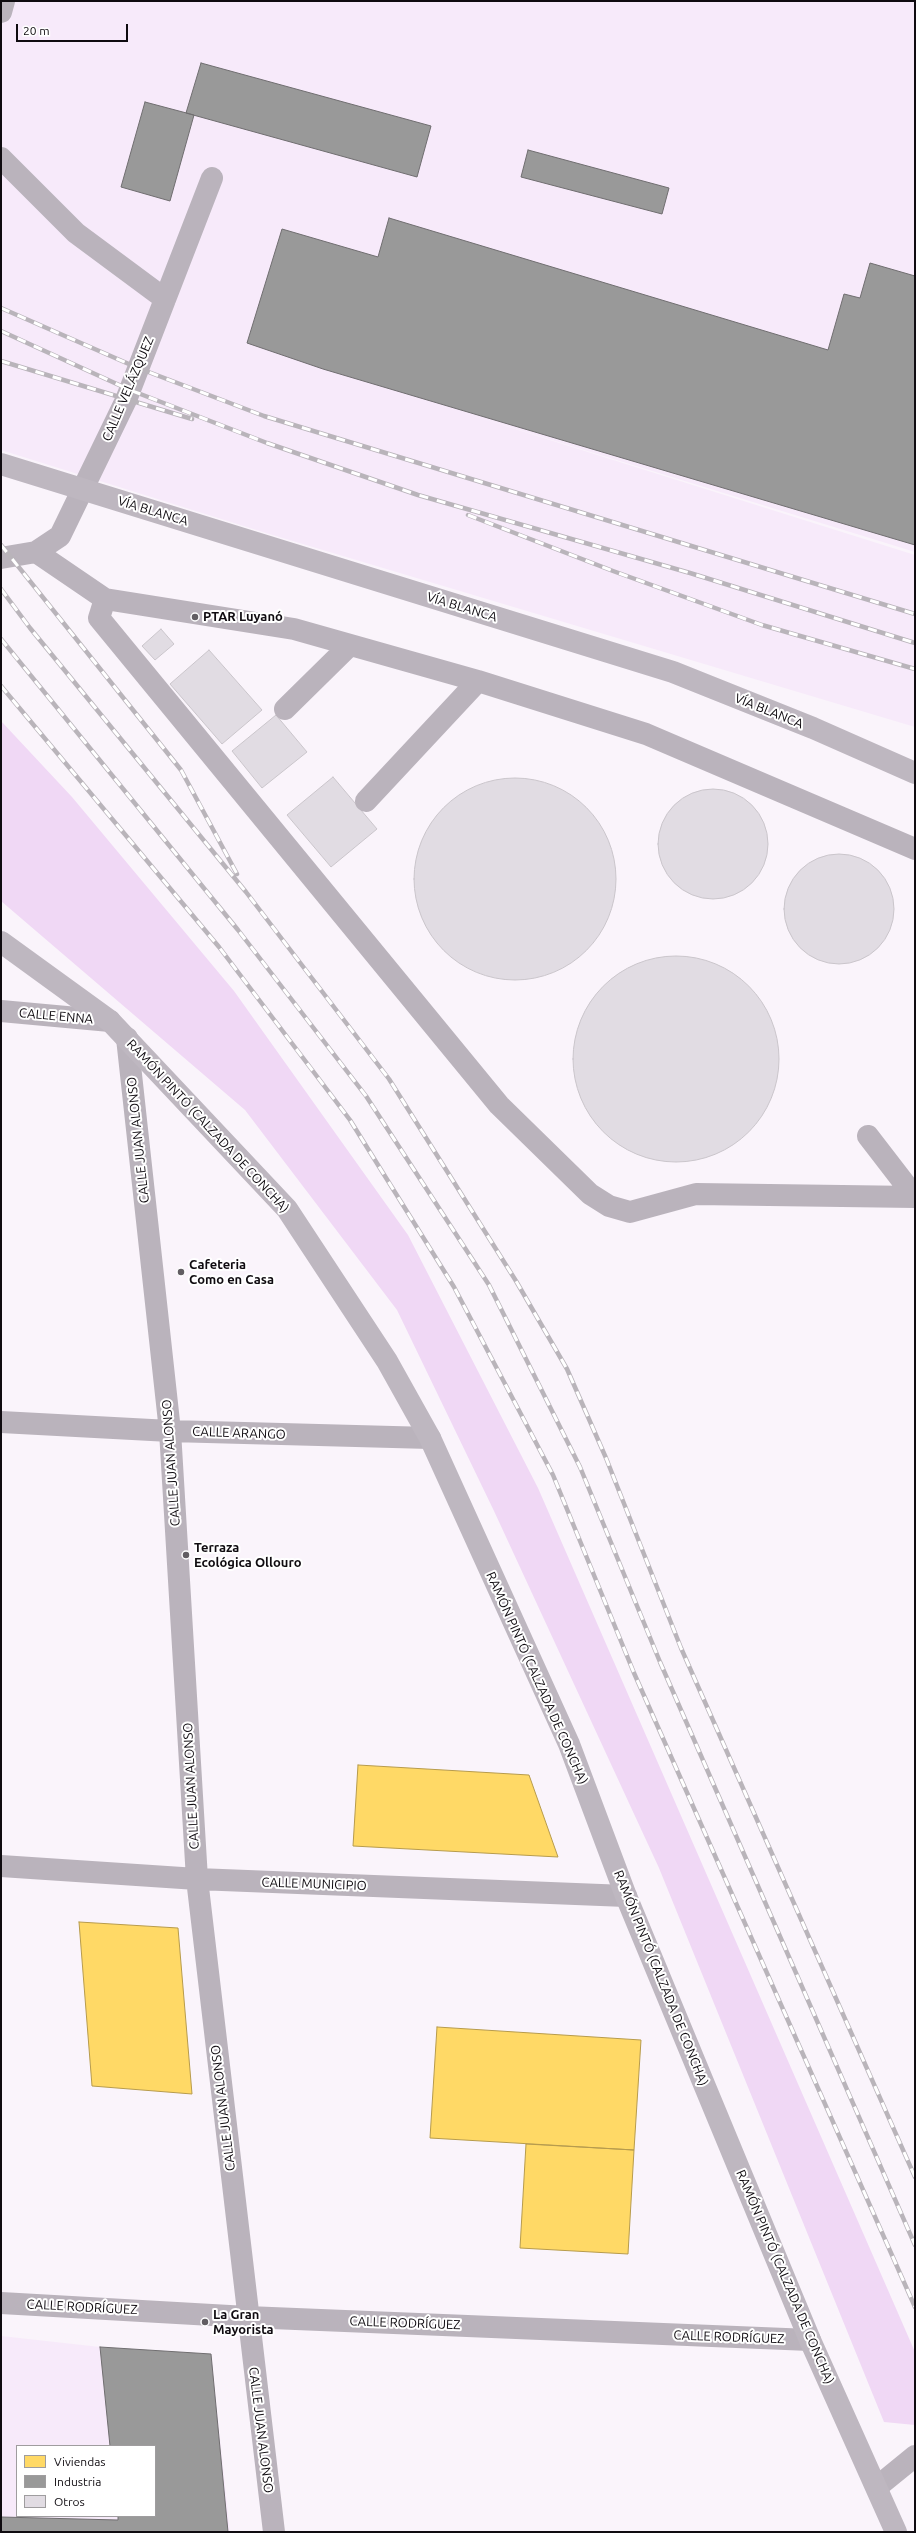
<!DOCTYPE html>
<html>
<head>
<meta charset="utf-8">
<style>
  body { margin:0 }
  #map { position:relative; width:916px; height:2533px; overflow:hidden; background:#faf4fb; font-family:Ubuntu,sans-serif }
  canvas { display:block }
  .frame { position:absolute; inset:0; border:2px solid #0f0b10; pointer-events:none }
  .legend { position:absolute; left:16px; top:2445px; width:140px; height:72px; box-sizing:border-box; background:#fff; border:1px solid #9f9d9f; margin:0; padding:5px 7px; list-style:none; font-size:12px; color:#0f0b10 }
  .legend li { display:flex; align-items:center; gap:8px; height:20px }
  .legend b { width:20px; border:1px solid #9f9d9f }
  .scale { position:absolute; left:16px; top:24px; width:112px; height:18px; box-sizing:border-box; border:2px solid #0f0b10; border-top:0; padding-left:5px; font-size:12px; line-height:14px; white-space:nowrap; color:#0f0b10; -webkit-text-stroke:3px #fff; paint-order:stroke }
</style>
</head>
<body>
<div id="map">
<canvas width="916" height="2533"></canvas>
<div class="frame"></div>
<ul class="legend">
<li><b style="height:11px;background:#ffd966"></b>Viviendas</li>
<li><b style="height:11px;background:#999"></b>Industria</li>
<li><b style="height:11px;background:#e1dce3"></b>Otros</li>
</ul>
<div class="scale">20 m</div>
</div>
<script>
const c = document.querySelector('canvas').getContext('2d');
c.lineJoin = 'round';
function paint(path, color) { c.fillStyle = color; c.fill(path, 'evenodd'); }
const poly = rows => new Path2D(rows.map(r => 'M' + r).join(''));
function stroke(path, color, width, dash) { c.strokeStyle = color; c.lineWidth = width; c.lineCap = dash ? 'butt' : 'round'; c.setLineDash(dash || []); c.stroke(path); }
function write(font, color, halo, rows, align = 'center') {
  c.font = font + ' Ubuntu,sans-serif'; c.lineWidth = 4; c.setLineDash([]); c.textBaseline = 'middle'; c.strokeStyle = halo; c.fillStyle = color; for (const [text, x, y, turn = 0] of rows) {
    c.save(); c.translate(x, y); c.rotate((+turn || 0) * Math.PI / 180); c.textAlign = isNaN(turn) ? turn : align; if (halo) c.strokeText(text, 0, 0); c.fillText(text, 0, 0); c.restore();
  }
}
paint(poly([
  [1,1,915,1,915,552,461,412,915,555,915,727,266,533,1,450],
  [1,2336,100,2347,211,2354,230,2532,1,2532],
  [17,2446,155,2446,155,2516,17,2516]
]), '#f7eafa');
paint(poly([
  [1,721,72,797,234,991,408,1235,538,1488,915,2352,915,2425,884,2422,659,1868,494,1511,397,1310,245,1110,1,901]
]), '#f0d8f5');
const homes = poly([
  [358,1765,529,1775,558,1857,353,1846,358,1765],
  [79,1922,178,1928,192,2094,92,2086,79,1922],
  [437,2027,641,2040,634,2150,430,2138,437,2027],
  [526,2144,634,2150,628,2254,520,2248,526,2144]
]);
paint(homes, '#ffd966');
stroke(homes, '#b79b4c', 1);
const industry = poly([
  [201,63,431,126,417,177,186,113,201,63],
  [145,102,194,115,170,201,121,187,145,102],
  [528,150,669,188,662,214,521,177,528,150],
  [389,218,828,350,844,294,860,298,870,263,915,276,915,545,323,369,247,343,282,229,378,257,389,218],
  [100,2347,211,2354,228,2532,1,2532,1,2517,118,2520,118,2516,155,2516,155,2446,110,2446,100,2347]
]);
paint(industry, '#999');
stroke(industry, '#706e70', 1);
const building = poly([
  [161,629,174,644,155,660,142,646,161,629],
  [209,650,262,710,222,744,170,684,209,650],
  [276,715,307,752,262,788,232,751,276,715],
  [333,777,377,829,331,867,287,815,333,777],
  '414 879a101 101 0 1 1 202 0a101 101 0 1 1-202 0Z',
  '658 844a55 55 0 1 1 110 0a55 55 0 1 1-110 0Z',
  '784 909a55 55 0 1 1 110 0a55 55 0 1 1-110 0Z',
  '573 1059a103 103 0 1 1 206 0a103 103 0 1 1-206 0Z'
]);
paint(building, '#e1dce3');
stroke(building, '#cac5cb', 1);
stroke(poly([
  [1,12,4,1],
  [1,158,76,233,165,299],
  [36,552,105,599,294,629,478,681,646,734,915,849],
  [1,558,36,552,60,536,126,400,212,178],
  [105,599,99,618,499,1105,590,1194,609,1206,630,1212,696,1194,915,1197],
  [285,709,350,645],
  [366,801,478,681],
  [1,1011,110,1021],
  [127,1038,170,1431,197,1879,274,2532],
  [868,1136,915,1197],
  [1,1422,170,1431,430,1438],
  [1,1866,197,1879,626,1896],
  [1,2303,247,2317,810,2340],
  [877,2487,915,2456]
]), '#bab3bc', 22);
stroke(poly([
  [1,942,110,1021,287,1209,387,1361,430,1438,569,1744,626,1896,810,2340,896,2532]
]), '#beb7c0', 22);
const rail = poly([
  [1,308,138,368,264,416,915,614],
  [1,331,130,390,267,443,418,495,690,573,915,643],
  [1,361,192,419],
  [468,515,613,571,762,625,915,669],
  [1,545,181,770,237,874],
  [1,589,30,628,246,892,389,1079,516,1281,567,1369,606,1458,681,1648,915,2177],
  [1,639,238,930,366,1096,489,1285,580,1467,660,1662,915,2245],
  [1,686,219,947,350,1120,454,1287,553,1475,634,1673,915,2307]
]);
stroke(rail, '#b9b4ba', 4.5);
stroke(rail, '#fff', 3, [9]);
stroke(poly([
  [1,464,673,672,813,728,915,773]
]), '#beb7c0', 22);
for (const [x, y, r, color] of [
  [195,617,4,"#615d62"],
  [181,1272,4,"#615d62"],
  [186,1555,4,"#615d62"],
  [205,2322,4,"#615d62"]
]) { const dot = new Path2D(); dot.arc(x, y, r, 0, 2 * Math.PI); c.fillStyle = color; c.fill(dot); stroke(dot, '#fff', 1.5); }
write('13px', '#0f0b10', '#fff', [
  ["CALLE VELÁZQUEZ",128,389,-67],
  ["VÍA BLANCA",153,511,17],
  ["VÍA BLANCA",462,607,17],
  ["VÍA BLANCA",769,711,22],
  ["CALLE ENNA",56,1016,5],
  ["RAMÓN PINTÓ (CALZADA DE CONCHA)",208,1126,47],
  ["CALLE JUAN ALONSO",138,1140,-96],
  ["CALLE ARANGO",239,1433,2],
  ["CALLE JUAN ALONSO",171,1463,-94],
  ["RAMÓN PINTÓ (CALZADA DE CONCHA)",537,1678,66],
  ["CALLE JUAN ALONSO",191,1786,-93],
  ["CALLE MUNICIPIO",314,1884,2],
  ["RAMÓN PINTÓ (CALZADA DE CONCHA)",661,1978,68],
  ["CALLE JUAN ALONSO",223,2108,-97],
  ["RAMÓN PINTÓ (CALZADA DE CONCHA)",785,2277,67],
  ["CALLE RODRÍGUEZ",82,2307,3],
  ["CALLE RODRÍGUEZ",405,2323,2],
  ["CALLE RODRÍGUEZ",729,2337,2],
  ["CALLE JUAN ALONSO",261,2430,83]
]);
write('bold 13px', '#0f0b10', '#fff', [
  ["PTAR Luyanó",203,617],
  ["Cafeteria",189,1265],
  ["Como en Casa",189,1280],
  ["Terraza",194,1548],
  ["Ecológica Ollouro",194,1563],
  ["La Gran",213,2315],
  ["Mayorista",213,2330]
], 'left');
</script>
</body>
</html>
